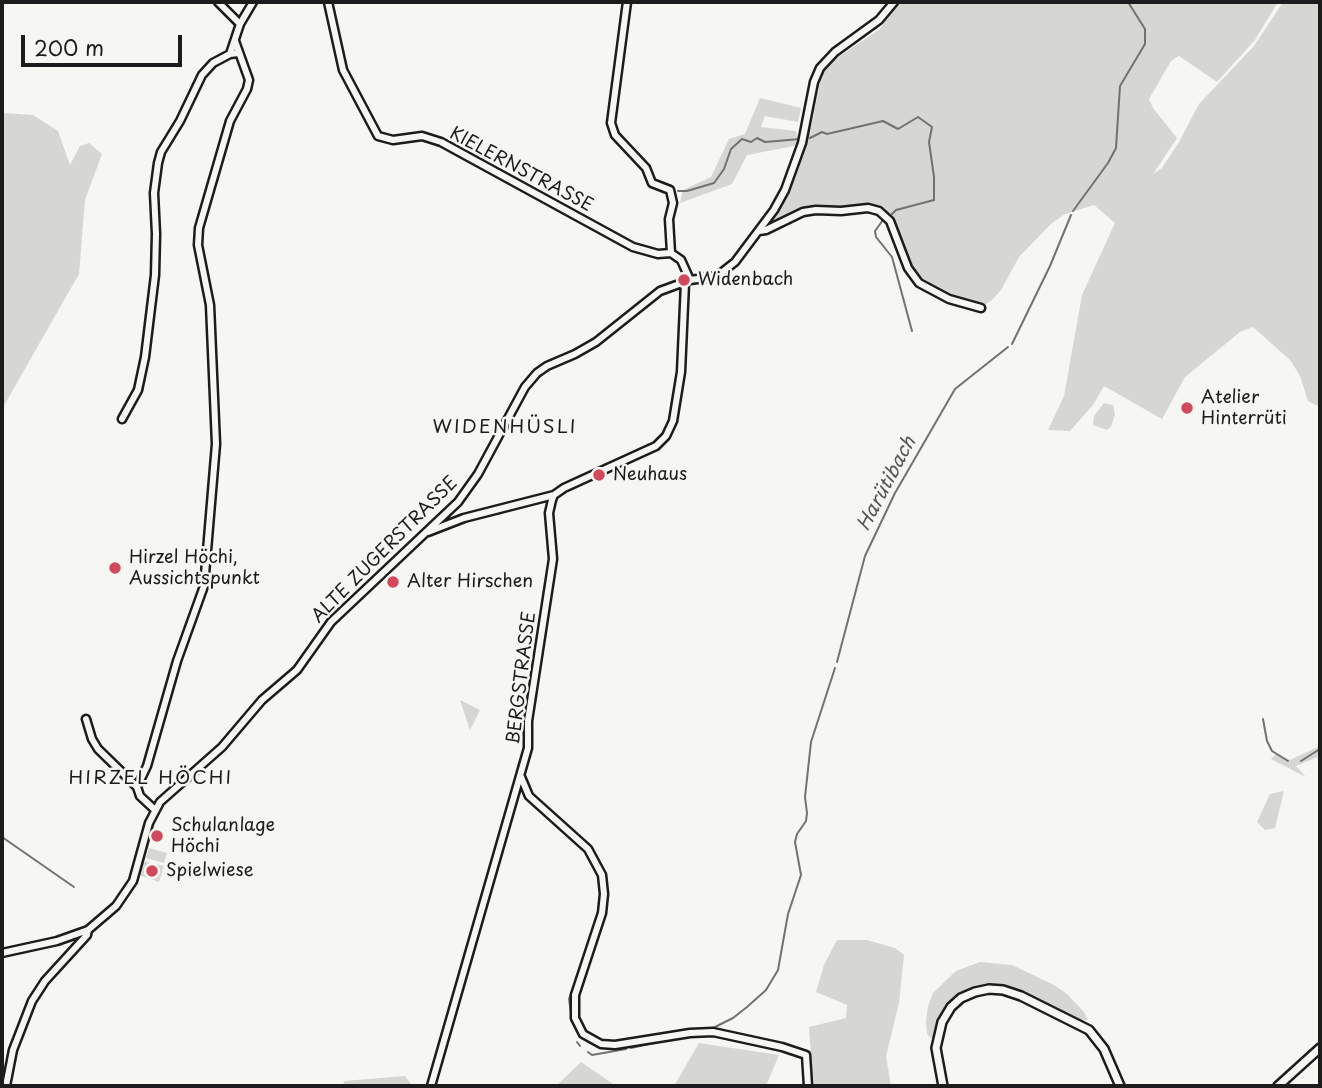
<!DOCTYPE html>
<html>
<head>
<meta charset="utf-8">
<style>
  body { margin:0 }
  #map { position:relative; width:1322px; height:1088px; overflow:hidden; background:#f6f6f2; font-family:"Playpen Sans",sans-serif }
  canvas { display:block }
  .frame { position:absolute; inset:0; border:4px solid #1c1c1c; pointer-events:none }
  .scale { position:absolute; left:21px; top:35px; width:161px; height:32px; box-sizing:border-box; border:4px solid #1c1c1c; border-top:0; padding-left:9px; font-size:21px; line-height:24px; white-space:nowrap; color:#1c1c1c; -webkit-text-stroke:5px #f6f6f2; paint-order:stroke }
</style>
</head>
<body>
<div id="map">
<canvas width="1322" height="1088"></canvas>
<div class="frame"></div>
<div class="scale">200 m</div>
</div>
<script>
const c = document.querySelector('canvas').getContext('2d');
c.lineJoin = 'round';
function paint(path, color) { c.fillStyle = color; c.fill(path, 'evenodd'); }
const poly = rows => new Path2D(rows.map(r => 'M' + r).join(''));
function stroke(path, color, width, dash) { c.strokeStyle = color; c.lineWidth = width; c.lineCap = dash ? 'butt' : 'round'; c.setLineDash(dash || []); c.stroke(path); }
function write(font, color, halo, rows, align = 'center') {
  c.font = font + ' "Playpen Sans",sans-serif'; c.lineWidth = 5; c.setLineDash([]); c.textBaseline = 'middle'; c.strokeStyle = halo; c.fillStyle = color; for (const [text, x, y, turn = 0] of rows) {
    c.save(); c.translate(x, y); c.rotate((+turn || 0) * Math.PI / 180); c.textAlign = isNaN(turn) ? turn : align; if (halo) c.strokeText(text, 0, 0); c.fillText(text, 0, 0); c.restore();
  }
}
paint(poly([
  [899,2,1278,2,1255,40,1217,82,1179,56,1171,61,1149,99,1153,108,1177,138,1153,174,1162,168,1179,142,1199,104,1254,46,1283,2,1320,2,1320,407,1308,401,1300,376,1291,361,1253,327,1240,332,1185,377,1162,419,1104,386,1093,405,1070,431,1048,430,1064,396,1082,295,1115,223,1094,205,1065,214,1052,223,1019,257,1001,290,993,299,985,305,978,306,955,299,920,282,910,269,895,221,887,213,871,205,858,205,848,208,806,208,780,218,768,226,782,206,797,173,812,124,822,72,831,62,880,29],
  [760,98,801,108,798,122,765,116,761,127,796,131,799,145,747,155,732,184,680,203,683,190,711,177,729,139,745,134],
  [2,113,33,115,58,131,70,165,80,146,89,143,102,154,85,200,79,274,2,409],
  [1104,403,1113,405,1115,414,1111,427,1107,430,1093,425,1094,416],
  [460,700,480,710,470,730],
  [1320,746,1320,756,1296,766,1306,777,1271,759,1277,753,1290,760],
  [1284,791,1275,828,1265,830,1257,822,1270,794],
  [149,848,167,853,164,863,146,858],
  [143,861,164,866,159,882,139,875],
  [837,940,867,940,895,948,904,955,899,1003,886,1056,891,1086,810,1086,812,1070,809,1027,846,1018,847,1005,816,992,824,965],
  [980,962,1012,965,1054,985,1067,994,1084,1012,1088,1020,1080,1021,1030,996,1002,987,954,1000,940,1016,934,1037,930,1038,927,1033,926,1021,928,1006,933,993,956,971],
  [699,1043,779,1055,766,1086,670,1086,674,1086],
  [581,1062,616,1086,556,1086],
  [405,1076,411,1084,398,1086,343,1086,344,1081]
]), '#d6d6d2');
stroke(poly([
  [810,138,822,132,827,134,883,121,898,129,918,117,932,127,929,142,934,177,934,200,896,210,892,214],
  [678,191,687,191,714,183,724,169,731,149,742,139,751,142,757,138,765,142,800,139],
  [1073,211,1108,163,1116,148,1120,86,1145,44,1145,29,1128,2],
  [883,220,875,231,876,237,892,257,912,331],
  [1012,344,1050,266,1071,215],
  [837,662,865,556,895,493,955,389,1008,347],
  [1263,719,1267,741,1272,751,1288,761],
  [1301,761,1320,749],
  [564,832,576,842],
  [2,837,74,887],
  [597,871,600,883],
  [572,1020,569,999,578,979],
  [713,1028,733,1018,747,1007,766,990,778,970,788,914,801,875,795,842,797,834,806,821,807,813,805,797,811,742,835,668],
  [577,1042,580,1046],
  [631,1048,667,1040],
  [588,1052,592,1055,626,1049]
]), '#727271', 2);
const minor = poly([
  [218,2,240,24],
  [328,2,343,70,378,136,393,140,422,136,441,142,633,247,658,254,671,253,681,260,690,280],
  [627,2,611,123,615,135,646,168,652,183,670,190,673,203,669,219,671,253],
  [230,54,240,24,253,2],
  [759,231,766,230,803,212,816,210,841,211,868,208,879,211,890,221,908,268,919,283,949,299,981,308],
  [122,419,138,390,145,357,155,275,156,234,154,193,158,163,161,152,180,121,202,75,213,63,230,54,238,53],
  [428,532,464,518,554,495],
  [86,719,92,739,98,749,137,787,140,796,154,809],
  [521,777,529,796,588,849,602,875,604,894,602,913,575,995,575,1018,583,1034,601,1044,615,1045,690,1033,713,1032,782,1047,806,1055,808,1086],
  [137,787,147,766,177,661,204,586,216,444,210,305,198,245,199,228,230,121,247,89,249,80,235,41],
  [2,953,57,941,88,930,116,906,133,881,149,823,160,802,222,747,262,700,297,670,331,622,458,502,478,474,525,387,537,373,547,366,575,354,596,342,660,291,690,280,712,277,721,273,735,262,774,210,785,190,802,143,814,82,820,68,835,52,879,20,894,2],
  [6,1086,13,1050,32,1001,45,981,87,935,88,930],
  [431,1086,528,748,528,721,553,559,549,513,552,500,554,495,564,488,656,446,666,436,673,421,681,372,685,283]
]);
const major = poly([
  [943,1086,936,1048,942,1022,951,1007,961,998,975,992,989,989,1003,990,1021,996,1089,1030,1104,1049,1120,1086],
  [1278,1086,1320,1048]
]);
stroke(minor, '#1c1c1c', 11);
stroke(major, '#1c1c1c', 12);
stroke(minor, '#f6f6f2', 6);
stroke(major, '#f6f6f2', 7);
for (const [x, y, r, color] of [
  [684,280,7,"#d1495b"],
  [1187,408,7,"#d1495b"],
  [599,475,7,"#d1495b"],
  [115,568,7,"#d1495b"],
  [393,582,7,"#d1495b"],
  [157,836,7,"#d1495b"],
  [152,871,7,"#d1495b"]
]) { const dot = new Path2D(); dot.arc(x, y, r, 0, 2 * Math.PI); c.fillStyle = color; c.fill(dot); stroke(dot, '#f6f6f2', 2.5); }
write('18px', '#1c1c1c', '#f6f6f2', [
  ["KIELERNSTRASSE",521,170,28],
  ["ALTE ZUGERSTRASSE",385,550,-45],
  ["BERGSTRASSE",522,678,-83]
]);
write('18px', '#1c1c1c', '#f6f6f2', [
  ["Widenbach",698,280],
  ["Atelier",1201,398],
  ["Hinterrüti",1201,419],
  ["Neuhaus",613,475],
  ["Hirzel Höchi,",129,558],
  ["Aussichtspunkt",129,579],
  ["Alter Hirschen",407,582],
  ["Schulanlage",171,826],
  ["Höchi",171,847],
  ["Spielwiese",166,871]
], 'left');
c.letterSpacing = '2px';
write('19px', '#1c1c1c', '#f6f6f2', [
  ["WIDENHÜSLI",505,428],
  ["HIRZEL HÖCHI",151,779]
]);
c.letterSpacing = '0px';
write('italic 19px', '#565654', '#f6f6f2', [
  ["Harütibach",887,484,-62]
]);
</script>
</body>
</html>
